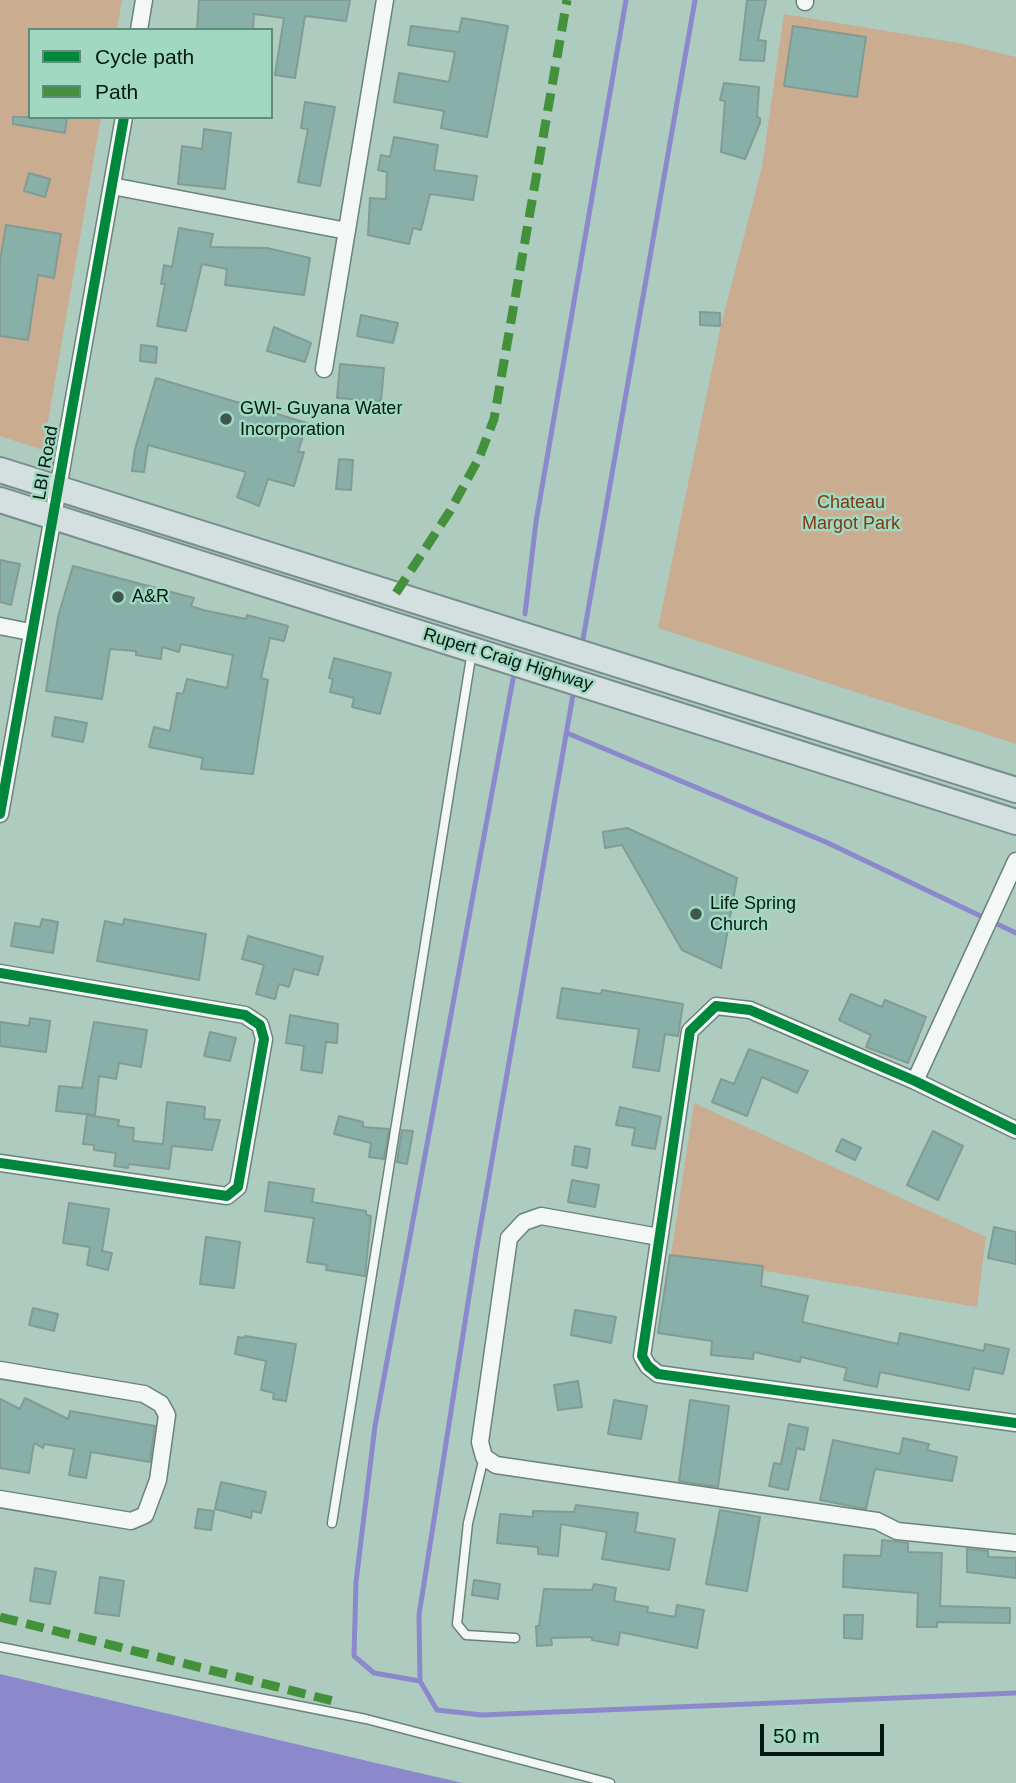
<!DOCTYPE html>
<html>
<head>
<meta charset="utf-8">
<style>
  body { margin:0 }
  #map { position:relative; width:1016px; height:1783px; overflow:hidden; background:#aecbbf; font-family:Helvetica,sans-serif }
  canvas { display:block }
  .legend { position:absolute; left:28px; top:28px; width:245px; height:91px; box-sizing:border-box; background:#a1d8c2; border:2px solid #628b7b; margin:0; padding:9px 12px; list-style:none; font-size:21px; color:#031811 }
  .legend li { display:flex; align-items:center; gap:14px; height:35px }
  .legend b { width:35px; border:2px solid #628b7b }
  .scale { position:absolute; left:760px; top:1724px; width:124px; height:32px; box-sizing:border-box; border:4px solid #031811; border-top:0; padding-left:9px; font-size:21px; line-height:24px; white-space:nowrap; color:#031811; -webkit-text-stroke:5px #a1d8c2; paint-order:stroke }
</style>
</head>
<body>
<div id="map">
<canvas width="1016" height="1783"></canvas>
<ul class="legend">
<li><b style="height:9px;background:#00873e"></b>Cycle path</li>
<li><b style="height:9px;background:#43913a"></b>Path</li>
</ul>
<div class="scale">50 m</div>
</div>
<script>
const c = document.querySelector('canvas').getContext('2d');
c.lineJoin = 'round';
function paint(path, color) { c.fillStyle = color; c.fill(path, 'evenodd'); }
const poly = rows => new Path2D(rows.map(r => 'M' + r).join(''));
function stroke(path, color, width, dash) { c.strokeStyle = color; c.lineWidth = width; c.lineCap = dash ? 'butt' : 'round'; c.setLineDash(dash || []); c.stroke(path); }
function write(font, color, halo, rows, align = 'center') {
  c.font = font + ' Helvetica,sans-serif'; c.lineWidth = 5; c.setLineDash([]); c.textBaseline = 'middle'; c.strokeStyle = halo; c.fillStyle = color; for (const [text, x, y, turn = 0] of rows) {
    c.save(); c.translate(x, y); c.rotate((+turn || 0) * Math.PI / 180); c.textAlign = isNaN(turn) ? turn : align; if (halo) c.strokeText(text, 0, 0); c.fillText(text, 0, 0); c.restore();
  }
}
paint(poly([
  [0,0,122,0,117,30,30,30,30,117,101,117,43,450,0,436],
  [784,14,959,43,1016,57,1016,744,658,628,722,321,762,167],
  [694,1103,986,1237,977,1307,671,1255]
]), '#caac90');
paint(poly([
  [0,1674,376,1763,463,1783,0,1783]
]), '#8b89cb');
stroke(poly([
  [525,614,536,522,626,0],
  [582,645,695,0],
  [574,689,476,1252,419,1615,420,1681,437,1710,482,1715,1016,1693],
  [567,733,828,843,1016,933],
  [420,1681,374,1673,354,1656,356,1582,375,1426,513,679]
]), '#8b89cb', 5);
const building = poly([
  [199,0,350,0,346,21,305,16,295,78,275,75,284,18,254,14,253,30,197,30,199,0],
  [747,0,766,0,758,40,766,41,764,61,740,60,747,0],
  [462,18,508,26,487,137,441,128,444,111,394,102,399,73,449,82,455,52,408,45,411,26,459,32,462,18],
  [793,26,866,37,857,97,784,86,793,26],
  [724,83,759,87,757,117,760,118,760,123,745,159,721,152,725,101,720,100,724,83],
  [305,102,335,107,320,186,298,182,308,129,301,128,305,102],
  [13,117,67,117,65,133,13,124,13,117],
  [204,129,231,133,225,189,178,184,182,146,202,149,204,129],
  [394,137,438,145,434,170,477,176,473,200,430,194,421,230,413,228,409,244,368,235,370,198,386,199,387,172,378,170,381,155,390,157,394,137],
  [29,173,50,179,45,197,24,191,29,173],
  [6,225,61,234,54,278,38,275,28,340,0,336,0,261,6,225],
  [179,228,213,234,210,247,267,248,310,258,304,295,225,285,227,269,202,264,186,331,157,326,165,284,161,284,164,265,172,267,179,228],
  [700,312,720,313,720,326,700,325,700,312],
  [361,315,398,323,393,343,357,336,361,315],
  [274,327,311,343,305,362,267,351,274,327],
  [141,345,157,347,156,363,140,361,141,345],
  [340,364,384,368,381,401,337,398,340,364],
  [156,378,307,423,298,452,304,452,294,486,268,479,259,506,237,497,246,472,148,445,144,472,132,471,135,449,156,378],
  [339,459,353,460,351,490,336,489,339,459],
  [0,560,20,564,11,605,0,602,0,560],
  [73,566,194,598,191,606,203,610,246,619,247,615,288,626,284,641,270,638,261,678,268,680,253,774,201,769,203,758,149,747,154,727,170,731,177,693,183,694,187,679,227,688,233,655,181,644,179,652,162,647,161,659,136,655,136,651,110,649,102,699,46,691,58,617,73,566],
  [334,658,391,673,380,714,352,707,354,698,330,692,333,679,329,678,334,658],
  [55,717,87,723,83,742,52,736,55,717],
  [627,828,737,878,721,968,682,950,622,845,605,848,603,832,627,828],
  [42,919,58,922,53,953,11,946,15,923,40,927,42,919],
  [124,919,206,934,199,980,97,961,105,921,123,925,124,919],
  [248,936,323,957,318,975,294,969,289,987,279,984,275,999,256,994,264,965,242,959,248,936],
  [562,988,601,994,602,990,683,1004,678,1036,665,1034,659,1071,633,1067,639,1029,557,1018,562,988],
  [851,994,882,1007,885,1000,926,1017,908,1063,866,1047,871,1035,839,1020,851,994],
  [290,1015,338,1024,337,1043,326,1042,322,1073,301,1070,304,1046,286,1043,290,1015],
  [30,1018,50,1021,46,1052,0,1046,0,1022,29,1026,30,1018],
  [94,1022,147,1030,141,1067,119,1063,116,1079,99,1076,95,1115,56,1111,59,1086,82,1088,94,1022],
  [210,1032,236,1038,230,1061,204,1056,210,1032],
  [749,1049,808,1071,797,1093,762,1077,747,1116,712,1102,721,1079,734,1084,749,1049],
  [167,1102,205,1107,204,1119,220,1120,212,1150,172,1146,169,1169,129,1164,128,1168,114,1166,116,1153,94,1150,94,1145,83,1144,87,1115,119,1120,118,1126,134,1128,133,1141,163,1144,167,1102],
  [620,1107,661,1117,655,1149,632,1145,635,1128,616,1125,620,1107],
  [339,1116,363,1122,363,1127,389,1129,384,1159,369,1157,371,1143,334,1134,339,1116],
  [402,1130,413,1131,407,1164,397,1162,402,1130],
  [933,1131,963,1146,938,1200,907,1185,933,1131],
  [842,1139,861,1148,855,1160,836,1151,842,1139],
  [575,1146,590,1149,587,1168,572,1165,575,1146],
  [572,1180,599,1185,595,1207,568,1202,572,1180],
  [269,1182,314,1189,312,1202,366,1211,366,1215,371,1216,365,1276,326,1270,327,1265,307,1262,314,1218,265,1211,269,1182],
  [69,1203,109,1209,102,1251,112,1253,108,1270,87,1265,90,1247,63,1243,69,1203],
  [994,1227,1016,1232,1016,1264,988,1258,994,1227],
  [206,1237,240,1242,234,1288,200,1284,206,1237],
  [670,1255,763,1266,761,1286,808,1296,802,1322,898,1344,900,1333,984,1351,985,1344,1009,1349,1003,1374,974,1368,969,1390,880,1372,877,1387,844,1380,847,1368,801,1357,800,1362,754,1352,753,1359,711,1355,712,1341,658,1333,670,1255],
  [33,1308,58,1314,54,1331,29,1325,33,1308],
  [575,1310,616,1317,611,1343,571,1335,575,1310],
  [245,1336,296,1344,286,1401,273,1399,274,1393,261,1390,266,1361,235,1354,238,1337,244,1338,245,1336],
  [578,1381,582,1407,558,1410,554,1385,578,1381],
  [25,1398,68,1419,70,1411,155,1426,150,1462,91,1452,86,1478,69,1475,74,1449,44,1444,43,1448,34,1443,29,1473,0,1468,0,1399,20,1409,25,1398],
  [614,1400,647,1406,641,1439,608,1434,614,1400],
  [690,1400,729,1406,718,1487,679,1481,690,1400],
  [789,1424,808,1428,804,1450,797,1448,788,1490,769,1486,774,1463,781,1464,789,1424],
  [903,1438,929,1444,927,1450,957,1457,952,1481,875,1469,866,1509,820,1500,833,1440,900,1454,903,1438],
  [221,1482,266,1492,261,1513,252,1511,251,1518,215,1509,221,1482],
  [576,1505,638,1513,635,1532,675,1539,669,1570,602,1559,607,1532,561,1524,558,1556,538,1554,538,1547,497,1543,500,1514,533,1517,533,1511,574,1512,576,1505],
  [198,1509,214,1511,211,1530,195,1528,198,1509],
  [720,1510,760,1517,747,1591,706,1584,720,1510],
  [882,1540,908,1543,908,1552,942,1553,940,1606,1010,1608,1010,1623,937,1622,937,1627,917,1627,918,1593,843,1587,844,1555,881,1556,882,1540],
  [967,1549,988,1551,988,1557,1016,1558,1016,1578,967,1572,967,1549],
  [35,1568,56,1572,50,1604,30,1601,35,1568],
  [100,1577,124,1581,119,1616,95,1613,100,1577],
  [474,1580,500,1584,498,1599,472,1595,474,1580],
  [594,1584,616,1588,614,1601,648,1607,647,1612,675,1617,677,1605,704,1610,697,1648,620,1632,618,1645,592,1640,592,1637,551,1638,552,1645,537,1646,536,1626,539,1626,544,1589,592,1590,594,1584],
  [844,1615,863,1615,862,1639,844,1638,844,1615]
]);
paint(building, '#88b0a8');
stroke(building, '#829b94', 2);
const lane = poly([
  [484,1457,468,1523,457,1624,466,1635,515,1638],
  [332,1523,472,651],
  [0,1647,366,1719,610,1783]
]);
const street = poly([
  [805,2,805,0],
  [139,30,144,0],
  [112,186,347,231],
  [324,369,385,0],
  [0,626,30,632],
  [0,814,124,117],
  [0,973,245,1015,260,1025,264,1039,238,1187,227,1196,0,1163],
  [915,1081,1016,861],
  [1016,1130,915,1081,750,1010,716,1006,690,1031,642,1356,648,1366,658,1374,1016,1423],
  [659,1237,541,1216,524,1222,509,1238,480,1442,484,1457,496,1465,877,1521,897,1531,1016,1543],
  [0,1370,144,1394,161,1404,167,1415,158,1480,145,1515,131,1521,0,1499]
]);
const primary = poly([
  [0,470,1016,790],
  [0,500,1016,822]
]);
stroke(lane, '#6b837a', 11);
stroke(street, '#6b837a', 19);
stroke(primary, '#768e8c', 28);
stroke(lane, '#f3f7f5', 8);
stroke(street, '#f3f7f5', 16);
stroke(primary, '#d4dfdf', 24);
stroke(poly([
  [396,593,450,511,479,458,494,419,567,0],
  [0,1617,333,1701]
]), '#43913a', 9, [18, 9]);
stroke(poly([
  [0,814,124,117],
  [0,973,245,1015,260,1025,264,1039,238,1187,227,1196,0,1163],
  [1016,1130,915,1081,750,1010,716,1006,690,1031,642,1356,648,1366,658,1374,1016,1423]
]), '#00873e', 10);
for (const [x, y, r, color] of [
  [226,419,7,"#3f574e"],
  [118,597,7,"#3f574e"],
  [696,914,7,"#3f574e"]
]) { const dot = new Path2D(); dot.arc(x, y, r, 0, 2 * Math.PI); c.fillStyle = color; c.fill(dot); stroke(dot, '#a1d8c2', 2.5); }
write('18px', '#031811', '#a1d8c2', [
  ["GWI- Guyana Water",240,409],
  ["Incorporation",240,430],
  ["A&R",132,597],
  ["Life Spring",710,904],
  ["Church",710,925]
], 'left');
write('18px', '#031811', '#a1d8c2', [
  ["LBI Road",46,463,-80],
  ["Rupert Craig Highway",508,660,17]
]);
write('18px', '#7d3a11', '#a1d8c2', [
  ["Chateau",851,503],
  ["Margot Park",851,524]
]);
</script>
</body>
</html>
